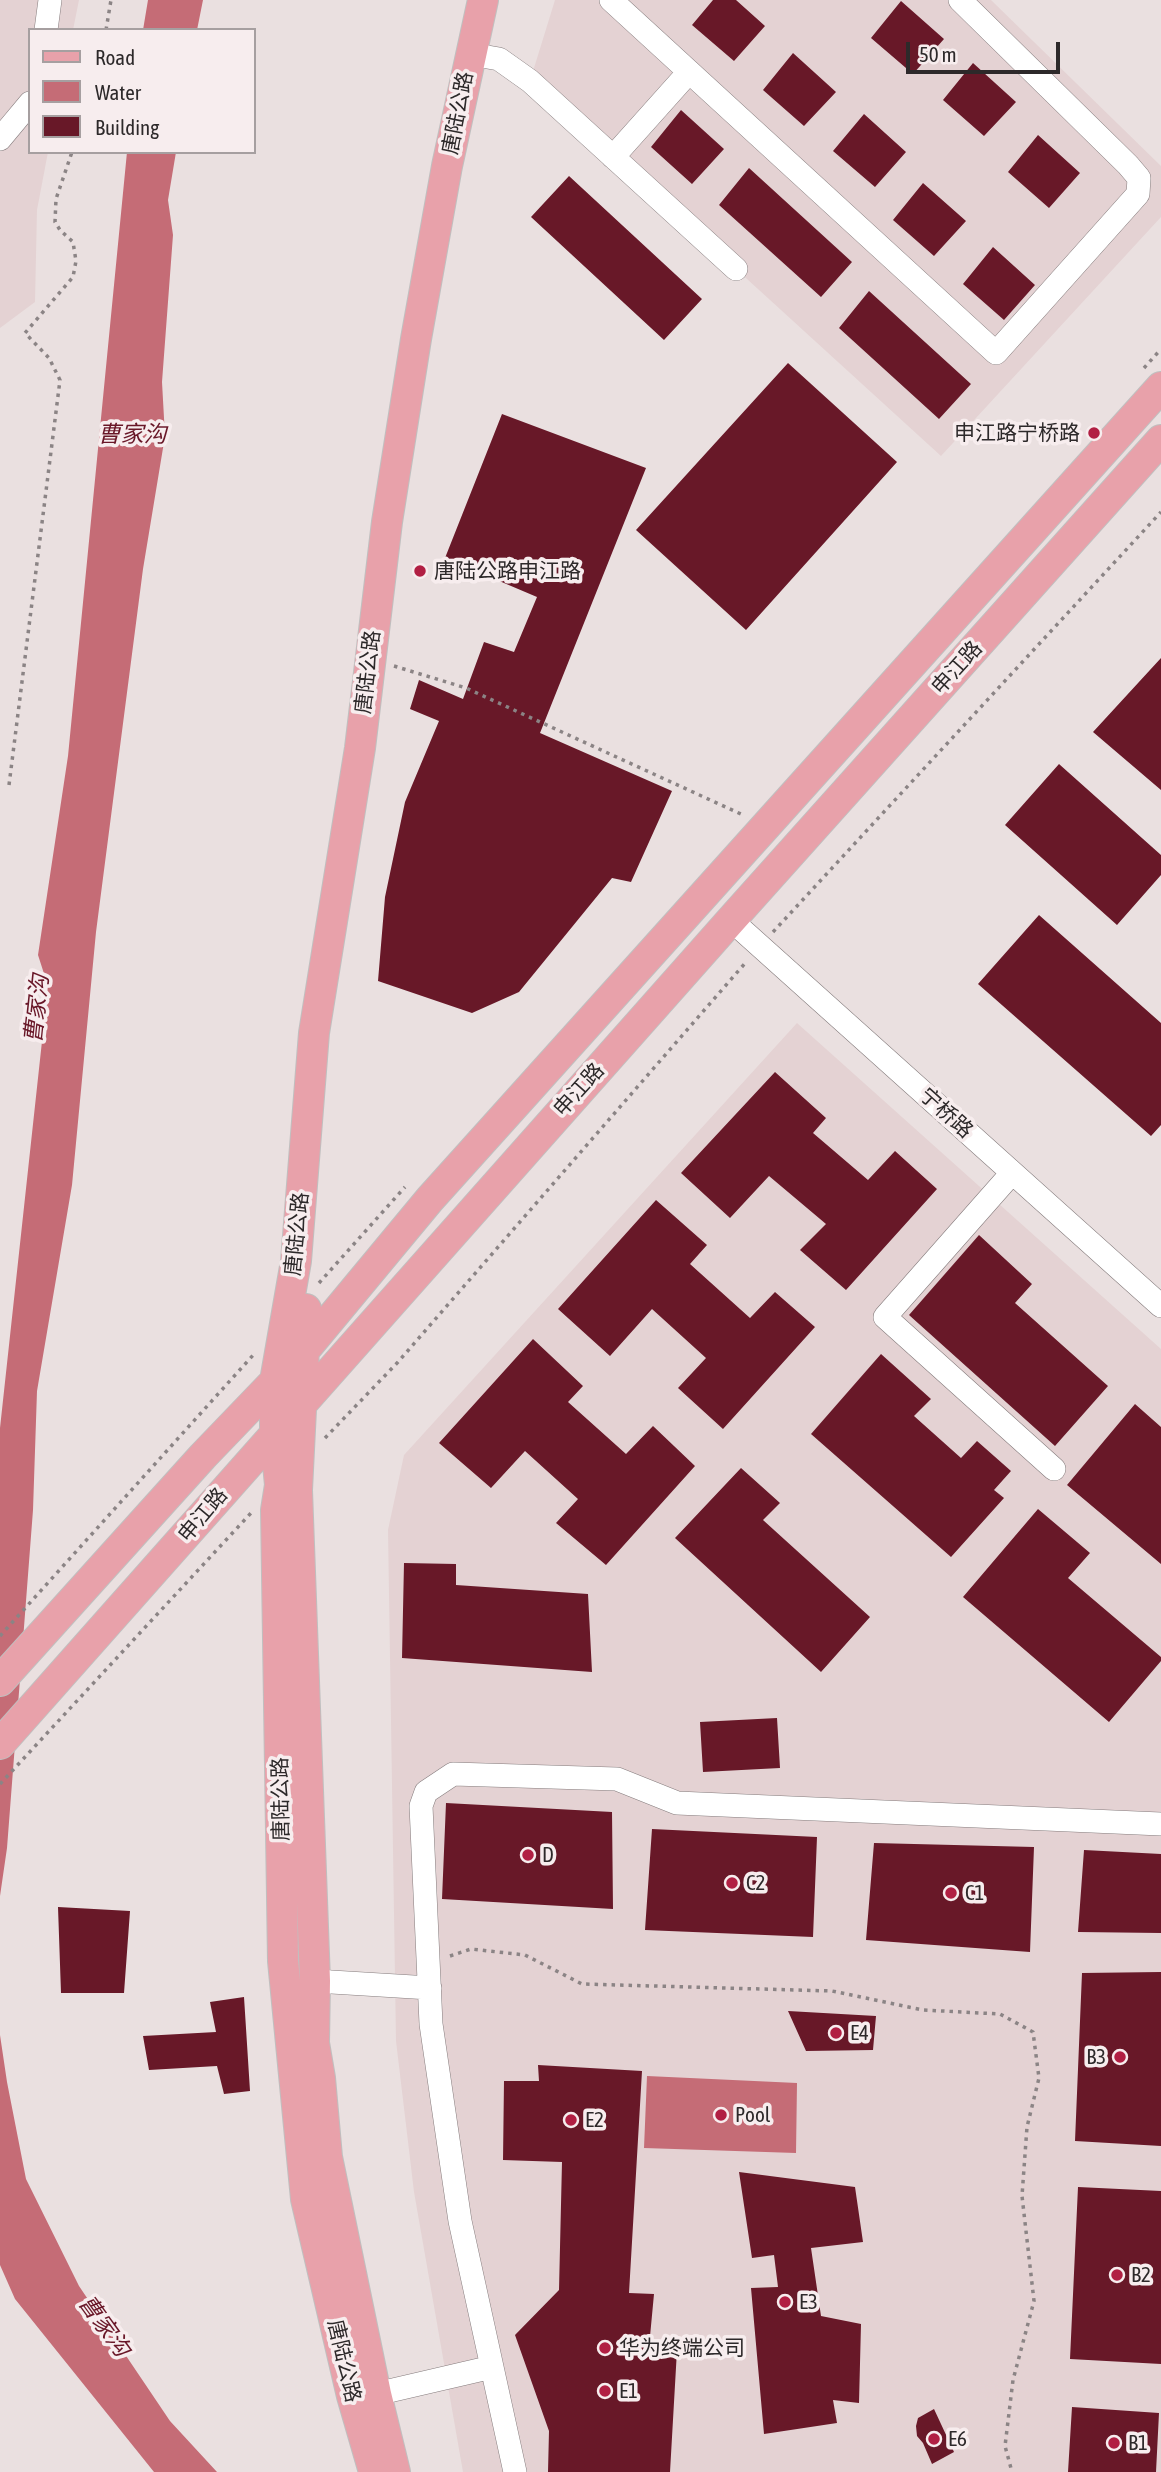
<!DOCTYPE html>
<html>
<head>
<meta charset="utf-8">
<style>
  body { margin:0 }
  #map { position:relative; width:1161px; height:2472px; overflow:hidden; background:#eae0e0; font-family:"Asap Condensed",sans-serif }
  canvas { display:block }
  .legend { position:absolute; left:28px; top:28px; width:228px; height:126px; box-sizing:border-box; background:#f7edee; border:2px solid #a69fa0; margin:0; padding:9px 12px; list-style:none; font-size:21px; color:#2d292a }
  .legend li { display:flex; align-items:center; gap:14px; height:35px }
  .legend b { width:35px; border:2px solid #a69fa0 }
  .scale { position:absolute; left:906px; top:42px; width:154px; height:32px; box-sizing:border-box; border:4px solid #2d292a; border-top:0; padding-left:9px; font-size:21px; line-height:24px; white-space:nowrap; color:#2d292a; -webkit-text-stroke:5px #f7edee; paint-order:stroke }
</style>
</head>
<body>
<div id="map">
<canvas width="1161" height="2472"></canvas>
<ul class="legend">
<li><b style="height:9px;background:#e8a1aa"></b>Road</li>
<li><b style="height:19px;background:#c56c76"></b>Water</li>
<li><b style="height:19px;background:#681828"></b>Building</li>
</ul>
<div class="scale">50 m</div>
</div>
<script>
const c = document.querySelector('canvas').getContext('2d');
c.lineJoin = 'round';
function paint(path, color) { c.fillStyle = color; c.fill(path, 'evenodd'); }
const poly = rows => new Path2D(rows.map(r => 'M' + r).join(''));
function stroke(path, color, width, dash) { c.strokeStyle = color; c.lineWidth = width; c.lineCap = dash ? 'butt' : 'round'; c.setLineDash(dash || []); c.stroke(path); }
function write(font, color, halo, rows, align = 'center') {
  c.font = font + ' "Asap Condensed","Noto Sans SC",sans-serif'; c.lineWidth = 7; c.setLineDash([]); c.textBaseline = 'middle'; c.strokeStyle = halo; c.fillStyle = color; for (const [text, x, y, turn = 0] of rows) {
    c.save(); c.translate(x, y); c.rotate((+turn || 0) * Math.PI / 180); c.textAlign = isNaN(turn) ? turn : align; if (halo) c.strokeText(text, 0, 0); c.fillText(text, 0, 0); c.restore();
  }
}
paint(poly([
  [0,0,79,0,73,30,30,30,30,152,48,152,37,210,35,302,0,328],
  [555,0,991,0,1161,166,1161,217,941,456,530,81],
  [797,1023,1161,1349,1161,2472,463,2472,414,2192,396,2041,388,1530,404,1455]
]), '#e4d2d3');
paint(poly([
  [148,0,203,0,197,30,143,30],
  [127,152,176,152,168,200,173,235,162,382,165,436,143,569,96,932,72,1185,37,1391,33,1510,7,1848,0,1896,0,1428,48,986,38,955,68,756],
  [0,2035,7,2082,26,2179,79,2286,170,2421,217,2472,154,2472,15,2299,0,2265],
  [647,2076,797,2083,796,2153,644,2148]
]), '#c56c76');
paint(poly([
  [713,0,736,0,765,26,734,61,692,25],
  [901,1,944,39,913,74,871,38],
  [793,53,836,92,804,126,763,90],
  [973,63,1016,102,984,136,943,100],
  [681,110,724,149,692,184,651,147],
  [864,114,906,152,875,187,833,151],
  [1038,135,1080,173,1049,208,1008,172],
  [749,168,852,262,821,297,719,205],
  [569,176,702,299,664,340,531,217],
  [923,183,966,221,934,256,893,220],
  [993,247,1035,285,1004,320,963,284],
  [869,291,971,384,939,419,839,328],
  [788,363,897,462,746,630,636,530],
  [502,414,646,468,540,733,672,791,631,882,612,878,519,992,472,1013,378,981,385,897,405,802,439,721,410,709,419,680,463,699,484,642,514,652,537,597,445,558],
  [1161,658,1161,790,1093,732],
  [1059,764,1161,855,1161,875,1117,925,1005,825],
  [1039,915,1161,1023,1161,1125,1151,1136,978,984],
  [775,1072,826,1118,813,1133,868,1180,895,1151,937,1189,846,1290,800,1250,826,1224,769,1176,730,1218,681,1173],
  [656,1200,707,1245,690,1264,750,1318,775,1292,815,1327,723,1429,678,1388,706,1358,652,1309,610,1356,558,1309],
  [979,1235,1032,1284,1015,1303,1108,1386,1055,1446,909,1315],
  [533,1339,583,1386,568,1402,626,1454,653,1426,695,1466,606,1565,556,1523,578,1499,525,1451,491,1488,439,1443],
  [881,1354,931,1399,914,1416,961,1458,977,1441,1011,1471,994,1490,1004,1498,951,1557,811,1434],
  [1135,1404,1161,1427,1161,1564,1067,1485],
  [741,1468,780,1503,763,1520,870,1617,821,1672,675,1538],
  [1038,1509,1090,1553,1068,1578,1161,1657,1161,1661,1109,1722,963,1597],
  [404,1563,456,1564,456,1585,588,1594,592,1672,402,1658],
  [777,1718,780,1768,703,1772,700,1722],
  [446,1803,612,1812,613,1909,442,1899],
  [652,1829,817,1837,813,1937,645,1930],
  [874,1843,1034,1847,1030,1952,866,1940],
  [1084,1850,1161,1854,1161,1933,1078,1932],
  [58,1907,130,1911,124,1993,61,1993],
  [1161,1972,1161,2146,1075,2141,1082,1973],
  [244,1997,250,2091,224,2094,217,2066,149,2070,143,2036,216,2032,210,2002],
  [788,2011,876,2016,873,2050,806,2051],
  [538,2065,642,2071,629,2293,654,2294,649,2347,677,2350,670,2472,548,2472,549,2431,515,2335,559,2290,562,2162,503,2160,504,2081,539,2081],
  [739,2172,855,2187,863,2242,811,2248,821,2316,861,2324,859,2403,833,2400,837,2423,764,2434,751,2288,778,2287,774,2255,752,2258],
  [1078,2187,1161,2191,1161,2364,1070,2359],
  [1072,2407,1159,2413,1156,2472,1068,2472],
  [934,2409,954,2452,932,2464,923,2443,917,2436,916,2426,918,2418]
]), '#681828');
const minor = poly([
  [611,0,996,353,1138,194,1139,178,1128,165,960,0],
  [46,30,50,0],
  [470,54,499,59,530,81,736,269],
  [0,139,30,103],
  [613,157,689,72],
  [731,920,1161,1306],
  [1012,1173,885,1317,1054,1469],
  [315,1981,430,1988],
  [376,2394,492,2367],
  [515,2472,460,2221,431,2024,421,1806,426,1792,453,1774,617,1779,677,1803,1161,1824]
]);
const major = poly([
  [306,1309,297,1490,315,1981,314,2043,320,2078,327,2157,376,2394,395,2472],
  [0,1681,203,1456,303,1352,430,1199,1161,387],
  [0,1744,731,920,1161,440],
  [374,2472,352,2396,306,2199,283,1961,276,1510,280,1485,275,1434,275,1381,296,1261,314,1033,360,748,387,522,416,339,447,166,483,0]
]);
stroke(minor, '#857c7d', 24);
stroke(major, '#c0bfbf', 32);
stroke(poly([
  [106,30,111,0],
  [1144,368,1161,349],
  [394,666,466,688,743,815],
  [9,785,60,380,49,358,25,333,73,277,76,261,73,242,60,230,55,222,56,199,72,152],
  [773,932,1161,512],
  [319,1283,405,1187],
  [325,1438,398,1362,747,961],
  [0,1636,255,1353],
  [0,1784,251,1513],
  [450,1956,471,1949,525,1955,582,1984,832,1991,923,2010,1000,2014,1033,2032,1039,2078,1027,2127,1022,2196,1034,2301,1013,2380,1005,2446,1012,2472]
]), '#8b8485', 3.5, [3.5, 5]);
stroke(minor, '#fff', 23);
stroke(major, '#e8a1aa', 30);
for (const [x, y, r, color] of [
  [1094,433,7,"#b11f43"],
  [420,571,7,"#b11f43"],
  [528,1855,7,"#b11f43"],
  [732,1883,7,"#b11f43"],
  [951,1893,7,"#b11f43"],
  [836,2033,7,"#b11f43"],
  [1120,2057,7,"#b11f43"],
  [721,2115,7,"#b11f43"],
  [571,2120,7,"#b11f43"],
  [1117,2275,7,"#b11f43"],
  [785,2302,7,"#b11f43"],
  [605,2348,7,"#b11f43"],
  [605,2391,7,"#b11f43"],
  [934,2439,7,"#b11f43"],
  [1114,2443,7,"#b11f43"]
]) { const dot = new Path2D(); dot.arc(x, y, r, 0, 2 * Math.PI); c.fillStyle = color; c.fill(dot); stroke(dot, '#f7edee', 2.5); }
write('21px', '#2d292a', '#f7edee', [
  ["唐陆公路",458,113,-79],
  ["申江路",957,668,-48],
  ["唐陆公路",368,672,-83],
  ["申江路",579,1090,-48],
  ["宁桥路",946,1113,42],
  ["唐陆公路",297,1234,-84],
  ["申江路",203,1515,-50],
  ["唐陆公路",281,1799,-91],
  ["唐陆公路",344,2361,77]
]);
write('21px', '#2d292a', '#f7edee', [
  ["申江路宁桥路",1080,433,"right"],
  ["唐陆公路申江路",434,571],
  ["D",542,1855],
  ["C2",746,1883],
  ["C1",965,1893],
  ["E4",850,2033],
  ["B3",1106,2057,"right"],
  ["Pool",735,2115],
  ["E2",585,2120],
  ["B2",1131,2275],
  ["E3",799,2302],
  ["华为终端公司",619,2348],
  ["E1",619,2391],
  ["E6",948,2439],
  ["B1",1128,2443]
], 'left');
write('italic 23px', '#691728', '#f7edee', [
  ["曹家沟",132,435],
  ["曹家沟",37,1009,-84],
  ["曹家沟",104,2326,54]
]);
</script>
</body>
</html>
